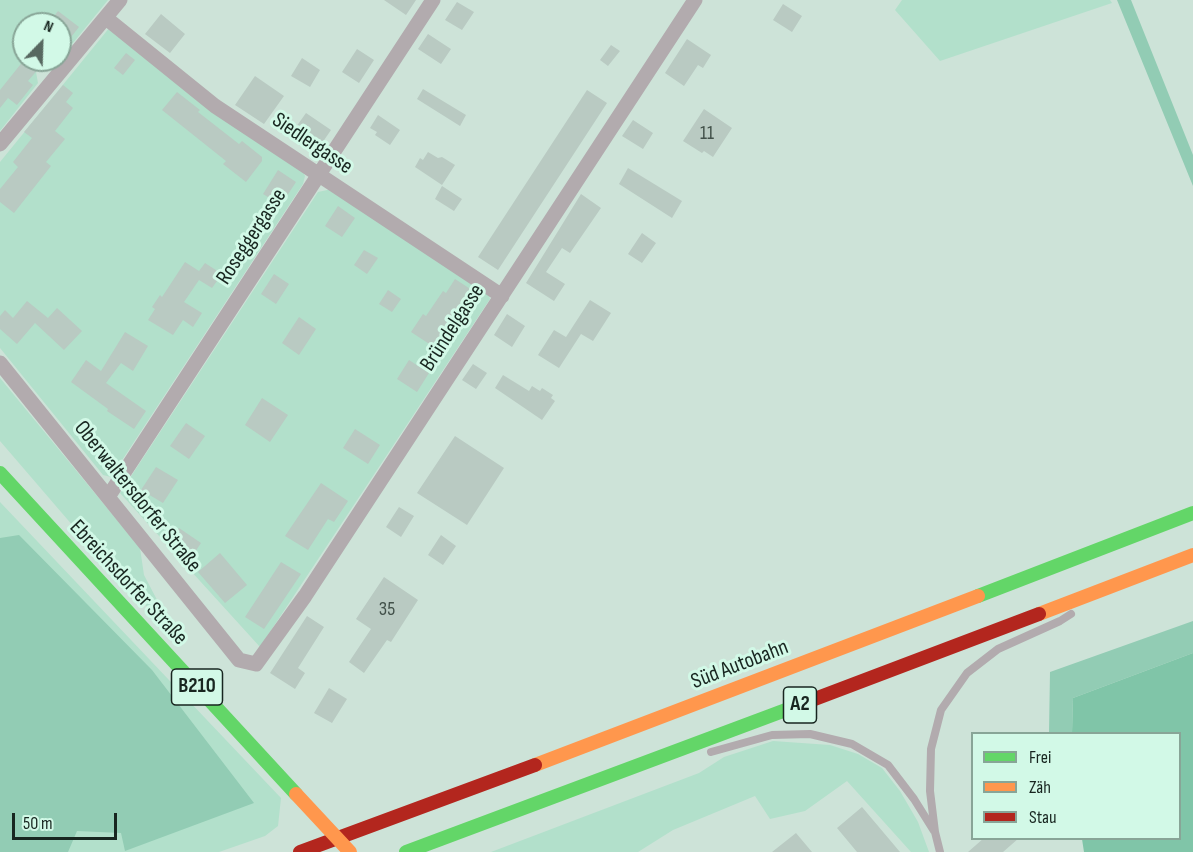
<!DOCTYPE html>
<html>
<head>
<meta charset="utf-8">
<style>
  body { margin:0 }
  #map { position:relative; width:1193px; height:852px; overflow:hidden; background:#cde3d8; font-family:"Sofia Sans Condensed",sans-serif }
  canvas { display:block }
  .legend { position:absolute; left:971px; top:732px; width:210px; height:108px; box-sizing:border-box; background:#d2f9e7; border:2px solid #88a597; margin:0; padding:8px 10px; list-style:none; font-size:18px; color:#182620 }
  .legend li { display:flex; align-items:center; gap:12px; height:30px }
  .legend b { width:30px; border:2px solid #88a597 }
  .north { position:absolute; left:12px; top:12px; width:60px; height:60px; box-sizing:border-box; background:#d2f9e7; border:2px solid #88a597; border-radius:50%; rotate:23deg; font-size:16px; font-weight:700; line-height:24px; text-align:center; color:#182620 }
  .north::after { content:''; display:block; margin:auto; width:21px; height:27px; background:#576860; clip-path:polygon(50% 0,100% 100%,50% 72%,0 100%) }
  .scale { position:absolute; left:12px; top:813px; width:105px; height:27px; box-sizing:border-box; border:3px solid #182620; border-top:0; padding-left:8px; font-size:18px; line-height:21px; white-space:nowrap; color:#182620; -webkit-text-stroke:4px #d2f9e7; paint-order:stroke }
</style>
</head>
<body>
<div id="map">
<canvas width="1193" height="852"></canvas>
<ul class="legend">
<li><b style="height:8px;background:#63d668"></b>Frei</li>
<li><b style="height:8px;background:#ff974d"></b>Zäh</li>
<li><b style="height:8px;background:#b3261e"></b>Stau</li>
</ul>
<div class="north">N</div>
<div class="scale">50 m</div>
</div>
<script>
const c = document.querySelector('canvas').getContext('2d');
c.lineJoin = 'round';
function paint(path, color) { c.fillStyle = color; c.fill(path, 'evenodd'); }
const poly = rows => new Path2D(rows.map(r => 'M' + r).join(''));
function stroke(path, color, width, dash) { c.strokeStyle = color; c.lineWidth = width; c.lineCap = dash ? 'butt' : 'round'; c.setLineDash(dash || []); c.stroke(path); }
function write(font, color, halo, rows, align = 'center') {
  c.font = font + ' "Sofia Sans Condensed",sans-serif'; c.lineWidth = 6; c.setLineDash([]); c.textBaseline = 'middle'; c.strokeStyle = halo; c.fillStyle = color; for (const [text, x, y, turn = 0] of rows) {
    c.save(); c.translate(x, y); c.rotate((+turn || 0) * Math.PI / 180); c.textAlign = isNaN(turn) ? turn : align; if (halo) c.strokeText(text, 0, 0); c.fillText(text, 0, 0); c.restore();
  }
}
paint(poly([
  [0,0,108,0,64,54,60,54,60,24,24,24,24,60,46,60,36,72,38,83,0,131],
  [902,0,1110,0,1112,3,940,61,895,10],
  [110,27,301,168,305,176,303,184,111,477,103,475,0,348,0,162],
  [332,189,488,292,490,299,260,647,120,493,318,192],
  [0,378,140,548,144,575,178,640,92,548,0,441],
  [0,502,281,798,278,826,265,836,219,852,0,852],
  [773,741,830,745,858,754,882,768,900,791,918,822,929,852,911,852,847,781,805,811,770,819,755,796,673,830,638,852,491,852,699,773,724,757]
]), '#b2e0cb');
paint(poly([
  [1117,0,1131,0,1193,155,1193,186],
  [19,535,152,670,254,803,125,851,121,833,77,831,68,852,0,852,0,538],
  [1193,621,1193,653,1073,698,1072,733,1049,734,1050,672]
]), '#92ccb4');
paint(poly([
  [1193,653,1193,852,1084,852,1082,839,1180,838,1180,734,1072,733,1073,698]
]), '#80c5a8');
paint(poly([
  [384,0,416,0,406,15],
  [457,2,474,12,462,30,445,20],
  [783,4,802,16,792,32,773,20],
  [58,11,79,27,60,51,60,24,48,24],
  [161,14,185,34,170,53,145,34],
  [428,34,451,49,441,64,418,49],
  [687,39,711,55,703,68,698,65,684,86,665,73],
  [611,45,620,51,608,66,600,60],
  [357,49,374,60,359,83,342,72],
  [126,53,135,60,123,75,114,68],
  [302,58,320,70,310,87,291,76],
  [24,60,46,60,28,81,33,85,17,105,8,98,0,108,0,90],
  [255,76,284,96,264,124,235,105],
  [63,85,73,93,66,102,73,108,55,131,65,139,46,162,51,166,14,213,0,202,0,189,18,167,13,162,32,138,24,132],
  [423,89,466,115,460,126,417,99],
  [587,90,607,103,498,270,478,257],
  [177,92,200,110,198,112,239,144,242,141,262,157,262,161,246,182,223,164,226,161,162,110],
  [704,109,732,128,713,157,704,151,702,153,683,141],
  [306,113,331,130,320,146,302,134,303,132,296,127],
  [378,115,400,130,390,145,375,135,377,132,370,128],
  [633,120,653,133,643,149,622,136],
  [428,152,438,158,442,157,455,165,442,185,415,167,420,158,423,160],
  [628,168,682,201,672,218,619,184],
  [278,170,296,182,281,205,263,194],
  [442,186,462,199,454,211,435,199],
  [581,194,601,208,570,253,562,248,546,272,565,284,554,301,526,283],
  [338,206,355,218,342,237,325,226],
  [642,233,656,243,642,263,628,254],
  [364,250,378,258,367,274,354,265],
  [185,262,199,271,205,263,222,274,212,288,199,280,184,302,202,313,193,327,183,320,173,335,148,320,155,309,152,307,160,295,162,297],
  [274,274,289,284,276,304,261,294],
  [455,279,475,292,437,349,411,332,423,314,426,316,443,291,446,293],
  [388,290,401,299,392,312,379,304],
  [590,300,611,313,593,341,581,334,559,368,538,355,554,330,566,337],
  [27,301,48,318,57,308,82,331,64,350,35,323,17,344,0,329,0,316,5,310,13,318],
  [507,314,525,326,512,347,494,335],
  [299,317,316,329,299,355,282,343],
  [125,332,148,346,133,371,121,363,106,383,146,411,134,429,107,411,108,409,71,382,86,360,101,371],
  [409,360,429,373,417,392,397,379],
  [473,364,487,373,476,389,462,380],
  [503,375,529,391,532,386,540,391,542,388,553,395,551,398,555,401,542,420,495,388],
  [262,398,288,415,270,442,245,425],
  [186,423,205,436,189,459,170,446],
  [355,429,380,445,368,464,343,448],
  [455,436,504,468,467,525,417,493],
  [156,467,178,480,163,503,141,490],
  [321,483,348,501,334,522,328,519,308,550,285,536],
  [399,507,414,516,401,537,386,527],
  [179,528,201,543,189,561,167,546],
  [441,535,456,546,443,565,428,555],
  [220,553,247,585,225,603,198,572],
  [281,562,301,574,264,629,245,617],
  [384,577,418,600,391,642,387,640,364,673,349,662,371,629,356,619],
  [307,616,324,627,298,668,305,673,295,689,270,673],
  [329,688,347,699,332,723,314,713],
  [862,807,900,852,857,852,837,828],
  [796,833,812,852,772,852],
  [984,838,1019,838,1003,852,968,852]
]), '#b9cac2');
stroke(poly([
  [711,752,772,735,810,734,852,744,888,765,914,799,934,831],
  [940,852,935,832,930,791,931,749,941,710,967,673,998,649,1060,621,1071,614]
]), '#b2abae', 8);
stroke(poly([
  [106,18,215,106,502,296],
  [0,144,120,0],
  [0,363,239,660,256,664,305,596,695,0],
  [108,497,433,0]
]), '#b2abae', 15);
stroke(poly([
  [0,473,296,794],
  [978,596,1193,513],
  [406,852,791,708]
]), '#63d668', 14);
stroke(poly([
  [1039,614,1193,555],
  [535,765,978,596]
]), '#ff974d', 14);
stroke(poly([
  [791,708,1039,614],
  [300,852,535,765]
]), '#b3261e', 14);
stroke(poly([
  [296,794,350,852]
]), '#ff974d', 14);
write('20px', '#42514a', null, [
  ["11",707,134],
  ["35",387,610]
]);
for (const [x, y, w] of [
  [197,687,51],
  [800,705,33]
]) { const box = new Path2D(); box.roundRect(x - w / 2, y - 18, w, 36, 4.5); c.fillStyle = '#d2f9e7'; c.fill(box); stroke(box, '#182620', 1.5); }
write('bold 21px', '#182620', null, [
  ["B210",197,687],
  ["A2",800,705]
]);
write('22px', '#182620', '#d2f9e7', [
  ["Siedlergasse",312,144,34],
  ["Roseggergasse",252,237,-57],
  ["Bründelgasse",453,328,-57],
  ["Oberwaltersdorfer Straße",137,497,51],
  ["Ebreichsdorfer Straße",128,583,47],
  ["Süd Autobahn",740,665,-21]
]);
</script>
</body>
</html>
